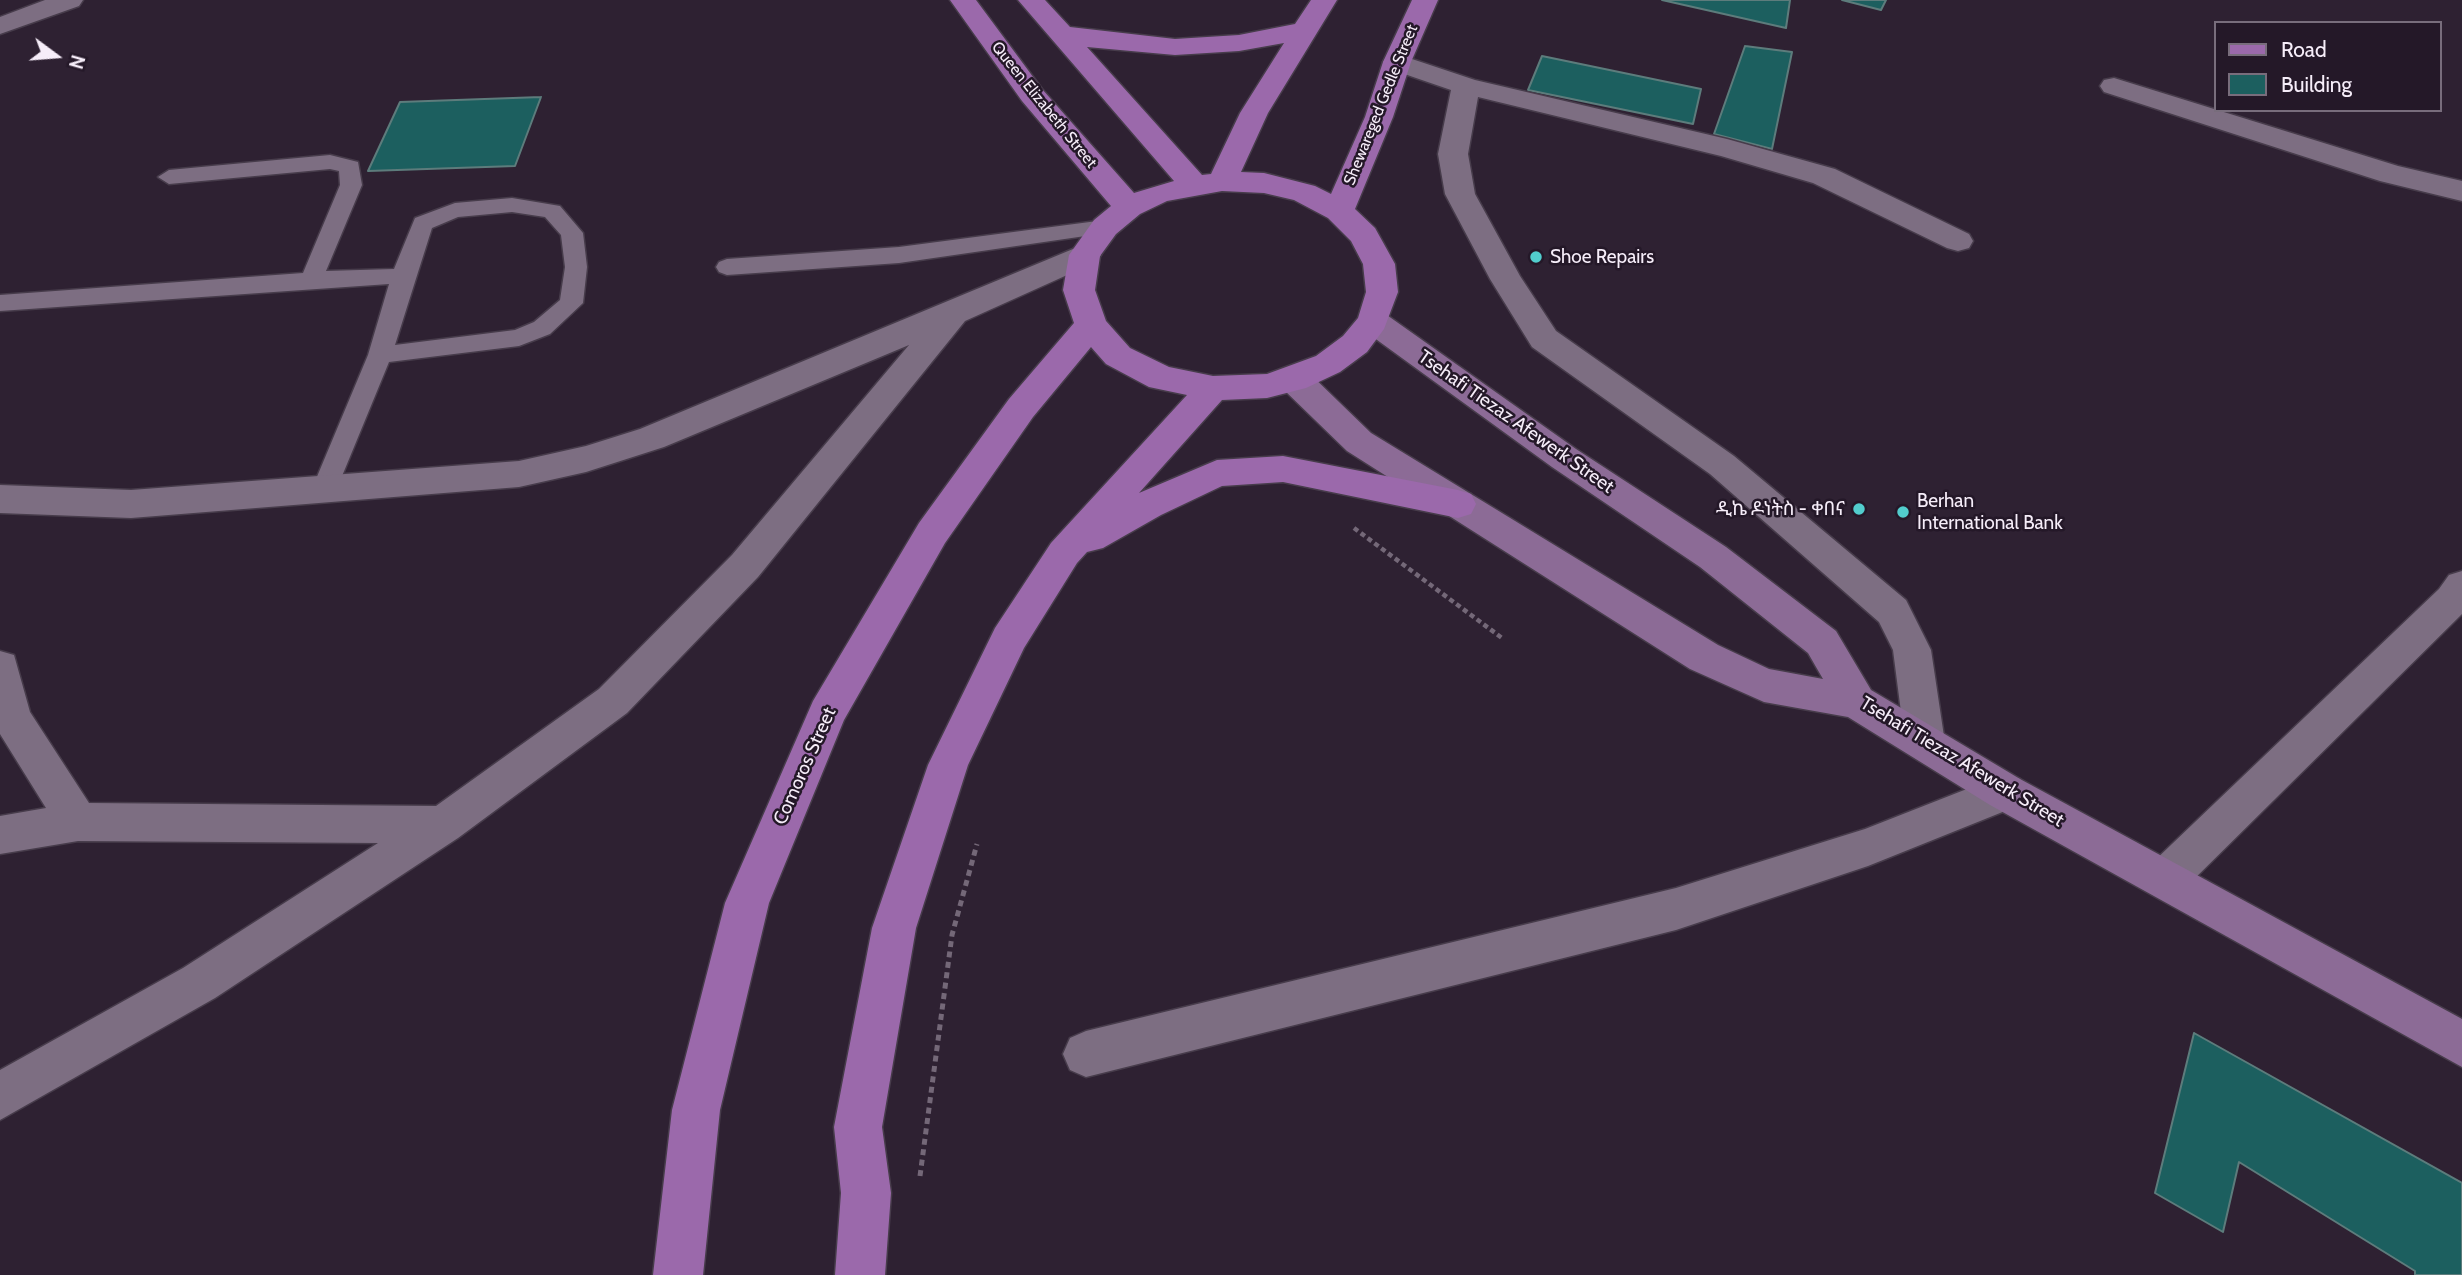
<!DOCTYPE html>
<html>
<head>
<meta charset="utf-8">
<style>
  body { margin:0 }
  #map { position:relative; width:2462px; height:1275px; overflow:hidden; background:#2e2132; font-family:Cabin,sans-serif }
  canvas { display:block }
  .legend { position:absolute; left:2214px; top:21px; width:228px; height:91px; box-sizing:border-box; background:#241828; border:2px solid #786d7c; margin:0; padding:9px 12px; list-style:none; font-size:21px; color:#f6edf9 }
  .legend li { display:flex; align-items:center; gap:14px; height:35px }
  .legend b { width:35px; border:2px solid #786d7c }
  .north { position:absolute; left:21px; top:21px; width:70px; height:70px; -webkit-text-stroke:5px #241828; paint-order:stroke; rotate:106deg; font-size:19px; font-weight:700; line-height:28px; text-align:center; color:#f6edf9 }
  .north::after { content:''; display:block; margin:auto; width:24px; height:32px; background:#f6edf9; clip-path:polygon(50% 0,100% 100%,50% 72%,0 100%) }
</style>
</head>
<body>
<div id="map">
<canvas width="2462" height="1275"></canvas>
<ul class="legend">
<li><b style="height:9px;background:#9b69ab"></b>Road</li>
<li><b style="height:19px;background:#1c5f5f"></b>Building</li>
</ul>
<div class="north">N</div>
</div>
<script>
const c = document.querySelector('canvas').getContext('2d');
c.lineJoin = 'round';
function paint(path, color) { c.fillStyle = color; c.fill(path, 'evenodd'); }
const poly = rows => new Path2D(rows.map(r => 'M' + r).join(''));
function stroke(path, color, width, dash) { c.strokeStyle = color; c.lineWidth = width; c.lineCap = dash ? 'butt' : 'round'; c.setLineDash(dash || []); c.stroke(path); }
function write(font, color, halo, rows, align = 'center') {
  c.font = font + ' Cabin,"Noto Sans Ethiopic",sans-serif'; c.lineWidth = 5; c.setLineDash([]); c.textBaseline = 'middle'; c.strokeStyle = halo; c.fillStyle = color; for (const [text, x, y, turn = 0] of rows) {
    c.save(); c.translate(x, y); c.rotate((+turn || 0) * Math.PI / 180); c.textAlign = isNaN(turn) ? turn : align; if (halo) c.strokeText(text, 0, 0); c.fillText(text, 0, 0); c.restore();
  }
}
const building = poly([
  [1662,0,1790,0,1786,28,1662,0],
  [1842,0,1886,0,1881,10,1842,0],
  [1745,46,1792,52,1772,149,1714,134,1745,46],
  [1542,56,1701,89,1693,124,1528,90,1542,56],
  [541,97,515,166,368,171,400,102,541,97],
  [2194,1033,2462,1183,2462,1275,2415,1275,2415,1271,2239,1162,2223,1232,2155,1193,2194,1033]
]);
paint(building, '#1c5f5f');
stroke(building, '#5d7c7c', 2);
const service = poly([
  [330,155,358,162,362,185,326,271,394,269,415,218,455,203,512,198,560,206,583,233,587,267,583,303,550,334,519,346,389,362,333,498,324,501,315,498,311,491,368,355,389,284,0,311,0,295,303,273,340,185,339,171,330,169,169,184,158,177,169,170,330,155],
  [512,212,545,217,561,235,565,267,560,300,534,322,515,330,395,345,432,228,458,217,512,212],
  [1105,220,1113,222,1116,227,1113,232,899,263,727,275,719,272,716,267,719,262,727,259,899,247,1105,220]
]);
const minor = poly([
  [45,0,83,0,79,6,0,34,0,17,45,0],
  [1397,54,1475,80,1727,139,1835,169,1969,234,1973,241,1969,248,1958,251,1947,248,1813,183,1721,156,1478,97,1468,154,1475,194,1520,276,1556,331,1734,456,1906,600,1931,650,1945,743,1939,755,1925,761,1911,755,1905,743,1893,650,1879,622,1710,474,1532,347,1490,279,1445,194,1438,154,1451,90,1387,68,1383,62,1387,56,1397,54],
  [2114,78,2398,166,2462,181,2462,201,2380,181,2104,92,2100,86,2104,80,2114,78],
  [1085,244,1096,248,1101,255,1096,262,965,321,758,577,627,713,458,838,215,998,0,1120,0,1070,183,968,378,843,78,841,0,854,0,816,46,808,0,734,0,651,14,655,30,712,89,803,436,806,599,689,732,555,909,345,664,447,586,472,519,487,131,518,0,513,0,485,131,490,519,461,586,446,640,429,1085,244],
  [2462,571,2462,614,2180,893,2165,899,2150,893,2143,879,2150,865,2439,589,2449,575,2462,571],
  [2005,774,2020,779,2026,792,2020,805,1868,866,1676,930,1086,1077,1070,1070,1063,1054,1070,1038,1086,1031,1676,888,1865,829,2005,774]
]);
const secondary = poly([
  [1373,310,1384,313,1576,449,1726,547,1836,631,1871,690,2020,779,2462,1019,2462,1067,1990,805,1848,717,1764,702,1690,669,1347,451,1282,388,1277,379,1282,370,1294,367,1306,370,1371,433,1718,645,1769,669,1823,679,1808,653,1700,567,1552,467,1362,329,1357,321,1362,313,1373,310]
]);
const primary = poly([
  [950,0,976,0,1042,89,1134,193,1174,181,1018,0,1045,0,1070,27,1175,39,1239,35,1295,24,1311,0,1337,0,1268,113,1241,172,1264,173,1315,186,1331,194,1365,117,1383,62,1412,0,1438,0,1411,62,1393,117,1355,209,1375,228,1395,264,1398,292,1384,329,1367,352,1340,372,1306,388,1267,398,1222,400,1139,493,1217,460,1283,456,1458,490,1471,494,1476,504,1471,514,1458,518,1283,482,1222,486,1161,515,1103,548,1087,552,1077,563,1024,648,968,765,916,928,882,1127,891,1193,885,1275,835,1275,841,1193,834,1127,872,928,928,765,995,628,1051,543,1187,395,1149,387,1106,364,1091,347,1033,417,945,543,844,720,769,903,720,1110,703,1275,653,1275,672,1110,725,903,813,701,919,523,1009,399,1074,323,1063,290,1069,255,1094,220,1111,206,1022,101,950,0],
  [1284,43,1240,113,1211,174,1202,175,1087,47,1175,55,1239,51,1284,43],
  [1222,191,1264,193,1294,200,1328,218,1351,241,1363,264,1366,292,1358,318,1343,336,1316,356,1267,374,1213,376,1169,367,1130,348,1106,321,1095,290,1100,256,1116,234,1140,214,1167,201,1222,191]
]);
stroke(service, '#473c4b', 3);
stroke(minor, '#473c4b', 3);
stroke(secondary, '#473c4b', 3);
stroke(primary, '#473c4b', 3);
stroke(poly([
  [1354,528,1502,638]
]), '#746878', 4.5, [5, 3.5]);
stroke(poly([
  [920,1176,952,935,977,844]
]), '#746878', 5, [6, 4.5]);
paint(service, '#7d6e82');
paint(minor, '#7d6e82');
paint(secondary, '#8c6b96');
paint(primary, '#9b69ab');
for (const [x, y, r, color] of [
  [1536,257,7,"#52cdcd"],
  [1859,509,7,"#52cdcd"],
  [1903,512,7,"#52cdcd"]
]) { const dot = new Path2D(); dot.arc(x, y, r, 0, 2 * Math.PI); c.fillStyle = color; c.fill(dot); stroke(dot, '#241828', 2.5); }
write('16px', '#f6edf9', '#241828', [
  ["Queen Elizabeth Street",1044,105,51],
  ["Shewareged Gedle Street",1381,105,-68]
]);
write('19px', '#f6edf9', '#241828', [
  ["Shoe Repairs",1550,257],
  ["Berhan",1917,501],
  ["International Bank",1917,523],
  ["ዲኬ ዶነትስ - ቀበና",1845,509,"right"]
], 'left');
write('19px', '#f6edf9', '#241828', [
  ["Tsehafi Tiezaz Afewerk Street",1516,422,35],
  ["Tsehafi Tiezaz Afewerk Street",1962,762,31],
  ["Comoros Street",805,766,-66]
]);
</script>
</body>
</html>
